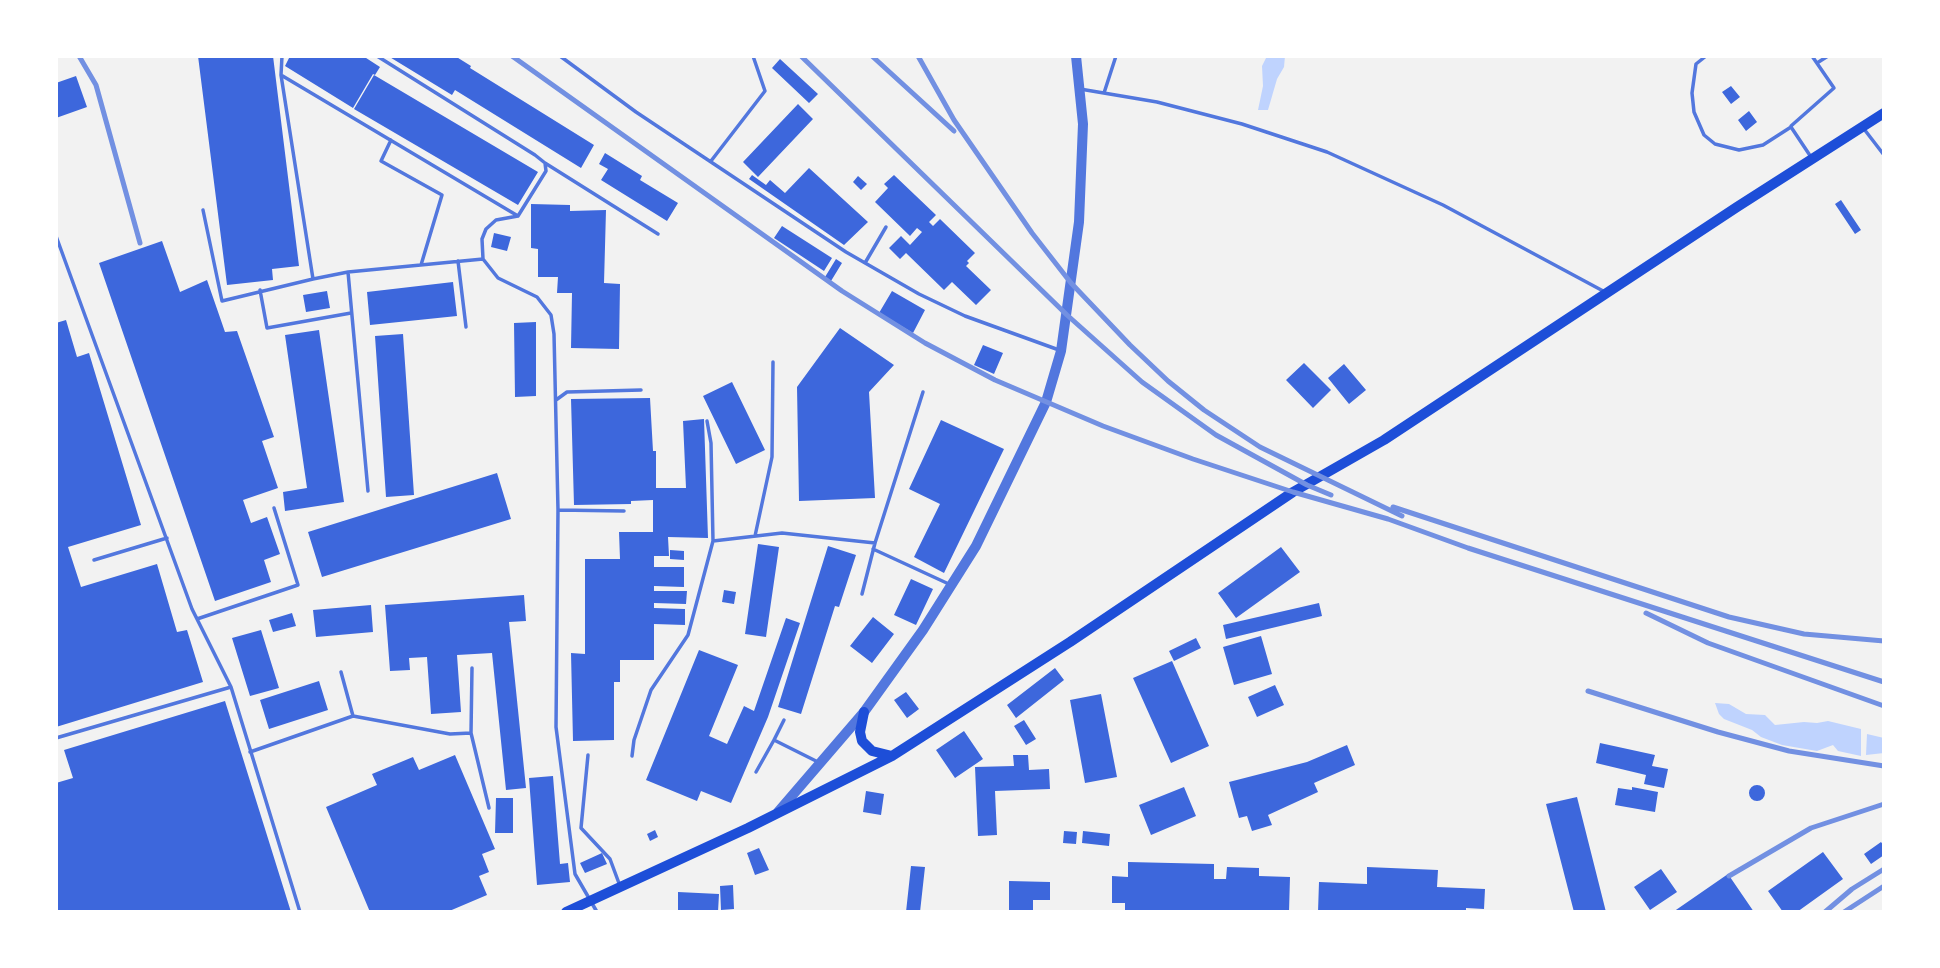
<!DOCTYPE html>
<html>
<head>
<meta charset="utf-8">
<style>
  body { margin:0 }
  #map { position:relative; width:1940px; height:968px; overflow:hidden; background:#f2f2f2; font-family:Mulish,sans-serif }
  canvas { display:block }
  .frame { position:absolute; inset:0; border:58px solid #fff; pointer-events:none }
</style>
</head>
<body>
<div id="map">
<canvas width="1940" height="968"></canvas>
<div class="frame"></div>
</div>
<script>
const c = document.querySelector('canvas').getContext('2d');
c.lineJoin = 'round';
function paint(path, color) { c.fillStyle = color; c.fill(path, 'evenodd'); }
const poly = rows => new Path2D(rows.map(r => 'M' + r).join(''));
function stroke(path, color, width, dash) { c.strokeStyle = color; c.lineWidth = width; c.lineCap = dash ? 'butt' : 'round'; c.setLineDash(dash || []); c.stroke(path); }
paint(poly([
  [1267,56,1285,56,1284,67,1277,79,1268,110,1258,110,1263,86,1262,66],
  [1715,703,1729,704,1746,714,1765,715,1775,725,1804,722,1817,723,1828,721,1861,729,1861,756,1838,751,1833,745,1817,751,1782,745,1761,737,1752,730,1724,719,1719,714],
  [1867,734,1884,738,1884,753,1866,755]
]), '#bfd3fe');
paint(poly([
  [198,56,273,56,299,266,272,269,273,280,227,285],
  [290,56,363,56,380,67,375,75,373,74,353,108,285,66],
  [388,56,455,56,471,66,470,68,594,145,581,168,455,90,452,95],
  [780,59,818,94,809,103,772,68],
  [374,75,538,172,518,205,354,109],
  [76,76,87,107,56,118,56,83],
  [1731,86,1740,97,1731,104,1722,92],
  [798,104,813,119,758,177,743,162],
  [1749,111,1757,122,1746,131,1738,120],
  [605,153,642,176,640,180,678,203,667,221,601,180,608,169,599,164],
  [809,168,868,222,844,245,749,179,752,175,766,185,770,180,785,193],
  [894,175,936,215,929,222,933,226,940,219,975,253,967,261,969,263,966,266,991,290,976,305,952,282,944,290,906,253,900,259,889,248,901,236,910,245,922,232,917,228,910,236,875,202,888,188,884,184],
  [858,176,867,184,861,190,853,182],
  [1841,200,1861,230,1855,234,1835,204],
  [531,204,570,205,570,211,606,210,604,283,620,284,619,349,571,348,572,293,557,293,558,277,538,277,538,249,531,248],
  [782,226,832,258,824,271,774,238],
  [494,233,511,237,507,251,491,247],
  [162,241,180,292,207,280,225,332,237,331,274,437,262,441,278,488,243,500,251,523,267,517,280,554,264,560,271,582,215,601,99,263],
  [836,259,842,263,831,281,825,277],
  [453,282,457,316,370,325,367,292],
  [327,291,330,308,306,312,303,295],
  [892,291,925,310,913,333,879,313],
  [66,320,77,357,89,353,141,525,68,547,81,587,157,564,177,632,187,630,203,682,56,727,56,323],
  [536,322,536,396,515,397,514,323],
  [840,328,894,365,869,392,875,498,799,501,797,387],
  [319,330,344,502,285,511,283,492,307,488,285,335],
  [403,334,414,495,386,497,375,336],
  [983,345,1003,353,994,374,974,365],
  [1304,363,1331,390,1313,408,1286,380],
  [1344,364,1366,390,1349,404,1328,378],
  [732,382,765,450,736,464,703,396],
  [650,398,653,451,656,451,656,488,686,488,683,421,704,419,708,538,668,537,669,556,654,556,654,567,684,567,684,587,654,586,654,591,687,591,686,604,654,603,654,608,685,609,685,625,654,624,654,660,620,660,620,682,614,682,614,740,573,741,571,653,585,654,585,559,620,559,619,532,653,532,653,500,631,501,631,504,574,505,571,399],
  [941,420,1004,449,944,573,914,557,940,504,909,489],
  [497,473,511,519,322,577,308,532],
  [758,544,779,547,766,637,745,634],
  [828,546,856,555,839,607,835,606,801,714,778,707],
  [1281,547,1300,572,1236,618,1218,593],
  [670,550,684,551,684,560,670,559],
  [911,579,933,589,916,625,894,615],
  [724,590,736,592,734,604,722,602],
  [524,595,526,621,509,622,526,788,506,790,492,653,457,655,461,712,431,714,427,657,409,658,410,670,390,671,385,605],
  [1319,603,1322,616,1226,639,1223,625],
  [371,605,373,632,316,637,313,610],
  [292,613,296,626,273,632,269,620],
  [873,617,894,634,872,663,850,646],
  [786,618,800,623,768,717,731,803,701,791,697,801,646,780,699,650,738,665,709,736,727,744,744,706,754,711],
  [261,630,279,688,250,696,232,638],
  [1261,636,1272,674,1234,685,1223,647],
  [1196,638,1201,648,1174,661,1169,651],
  [1172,661,1209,746,1171,763,1133,678],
  [1055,668,1064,680,1016,718,1007,705],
  [319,681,328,710,269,729,260,700],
  [1275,685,1284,705,1257,717,1248,697],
  [906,692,919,709,907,718,894,700],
  [1101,694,1117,777,1085,783,1070,700],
  [225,701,291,912,56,912,56,783,73,778,64,750],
  [1024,720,1036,739,1026,745,1014,726],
  [964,731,983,759,955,778,936,750],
  [1600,743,1655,755,1652,766,1668,769,1664,788,1644,784,1646,775,1596,763],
  [1347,745,1355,765,1314,783,1318,792,1268,815,1272,825,1252,831,1247,816,1239,818,1229,782,1307,762],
  [455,755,495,849,482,854,489,872,479,876,487,895,447,912,370,912,326,807,377,785,372,774,413,757,419,770],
  [1013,755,1028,755,1029,770,1049,769,1050,789,995,791,997,835,978,836,975,767,1014,766],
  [553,776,560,864,568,863,570,882,537,885,529,778],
  '1749 793a8 8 0 1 1 16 0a8 8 0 1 1-16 0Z',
  [1184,787,1196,816,1151,835,1139,805],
  [1632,787,1658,792,1655,812,1615,805,1618,788,1632,790],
  [866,791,884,794,881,815,863,812],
  [1577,797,1606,912,1574,912,1546,804],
  [496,798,513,798,513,833,495,833],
  [655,830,658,837,650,841,647,834],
  [1064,831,1077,832,1076,844,1063,843],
  [1083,831,1110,834,1109,846,1082,843],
  [1881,842,1884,846,1884,855,1871,864,1864,854],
  [759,848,769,870,755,875,747,853],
  [1823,852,1843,879,1797,912,1783,912,1768,891],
  [602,853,607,864,585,873,580,863],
  [1128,862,1214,864,1214,879,1226,879,1227,867,1259,868,1259,876,1290,877,1289,912,1125,912,1125,903,1112,903,1112,876,1128,877],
  [911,866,925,867,920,912,906,912],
  [1367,867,1438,870,1437,887,1485,889,1484,909,1466,908,1466,912,1318,912,1319,882,1367,884],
  [1661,869,1677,892,1650,910,1634,887],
  [1728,874,1754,912,1673,912],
  [1009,881,1050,882,1050,900,1033,900,1033,911,1009,910],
  [733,885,734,909,721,910,720,886],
  [678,892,719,894,718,912,678,912]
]), '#3d67dc');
stroke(poly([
  [282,56,281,75,313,279,348,272,483,259],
  [377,56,535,155,545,163,546,171,518,216],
  [560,56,636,112,846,252,919,294,965,316,1059,350],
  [1706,56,1696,64,1692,93,1694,112,1704,135,1715,144,1739,150,1763,145,1791,127,1811,157],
  [1817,63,1828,56],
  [281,75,518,216],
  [1080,89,1157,102,1242,124,1327,152,1443,205,1605,292],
  [1104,93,1116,56],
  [1791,126,1834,88,1812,56],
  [1864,129,1884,155],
  [391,140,381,161,442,195,421,265],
  [711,161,765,91,753,56],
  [545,163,658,234],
  [203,210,222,301,313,279],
  [518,216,496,220,486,229,482,239,483,259,498,278,537,297,551,315,554,334,558,510,556,727,575,874,597,912],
  [56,236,192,609,231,687,300,912],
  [458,261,466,327],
  [865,263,886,227],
  [348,272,368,491],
  [260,290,267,328,351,313],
  [556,400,567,392,641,390],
  [558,510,624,511],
  [755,536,772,457,773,362],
  [713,541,782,533,875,543],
  [873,549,951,585],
  [94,560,167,538],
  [862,594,875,543,923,392],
  [197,619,298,585,274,508],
  [472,668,471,733,489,808],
  [341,672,353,716],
  [784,720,774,740,818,762],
  [56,738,231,687],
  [250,752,353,716,450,734,471,733],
  [588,755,581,828,610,859,620,886],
  [632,756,634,740,651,690,688,635,713,541,711,443,707,421],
  [756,772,774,740]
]), '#5277de', 3.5);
stroke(poly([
  [778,812,864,712,923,630,976,546,1046,402,1061,351,1079,222,1083,124,1076,56]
]), '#5277de', 10);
stroke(poly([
  [864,712,860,732,862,741,872,751,892,756],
  [566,912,748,828,892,756,1070,642,1293,492,1384,440,1737,207,1884,113]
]), '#1d4ed8', 10);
stroke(poly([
  [79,56,96,85,140,243],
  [512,56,842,291,925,343,995,380,1103,426,1193,459,1293,492,1388,519,1468,548,1884,682],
  [801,56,1067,315,1142,382,1216,435,1307,485,1331,495],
  [872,56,954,131],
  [918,56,954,120,1032,233,1071,283,1130,345,1168,381,1204,410,1260,447,1402,516],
  [1393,507,1729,617,1804,634,1884,641],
  [1646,613,1708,643,1884,706],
  [1588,691,1718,732,1789,751,1884,766],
  [1729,876,1811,828,1884,804],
  [1825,912,1852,889,1884,869],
  [1844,912,1884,886]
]), '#7290e2', 5);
</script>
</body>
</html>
